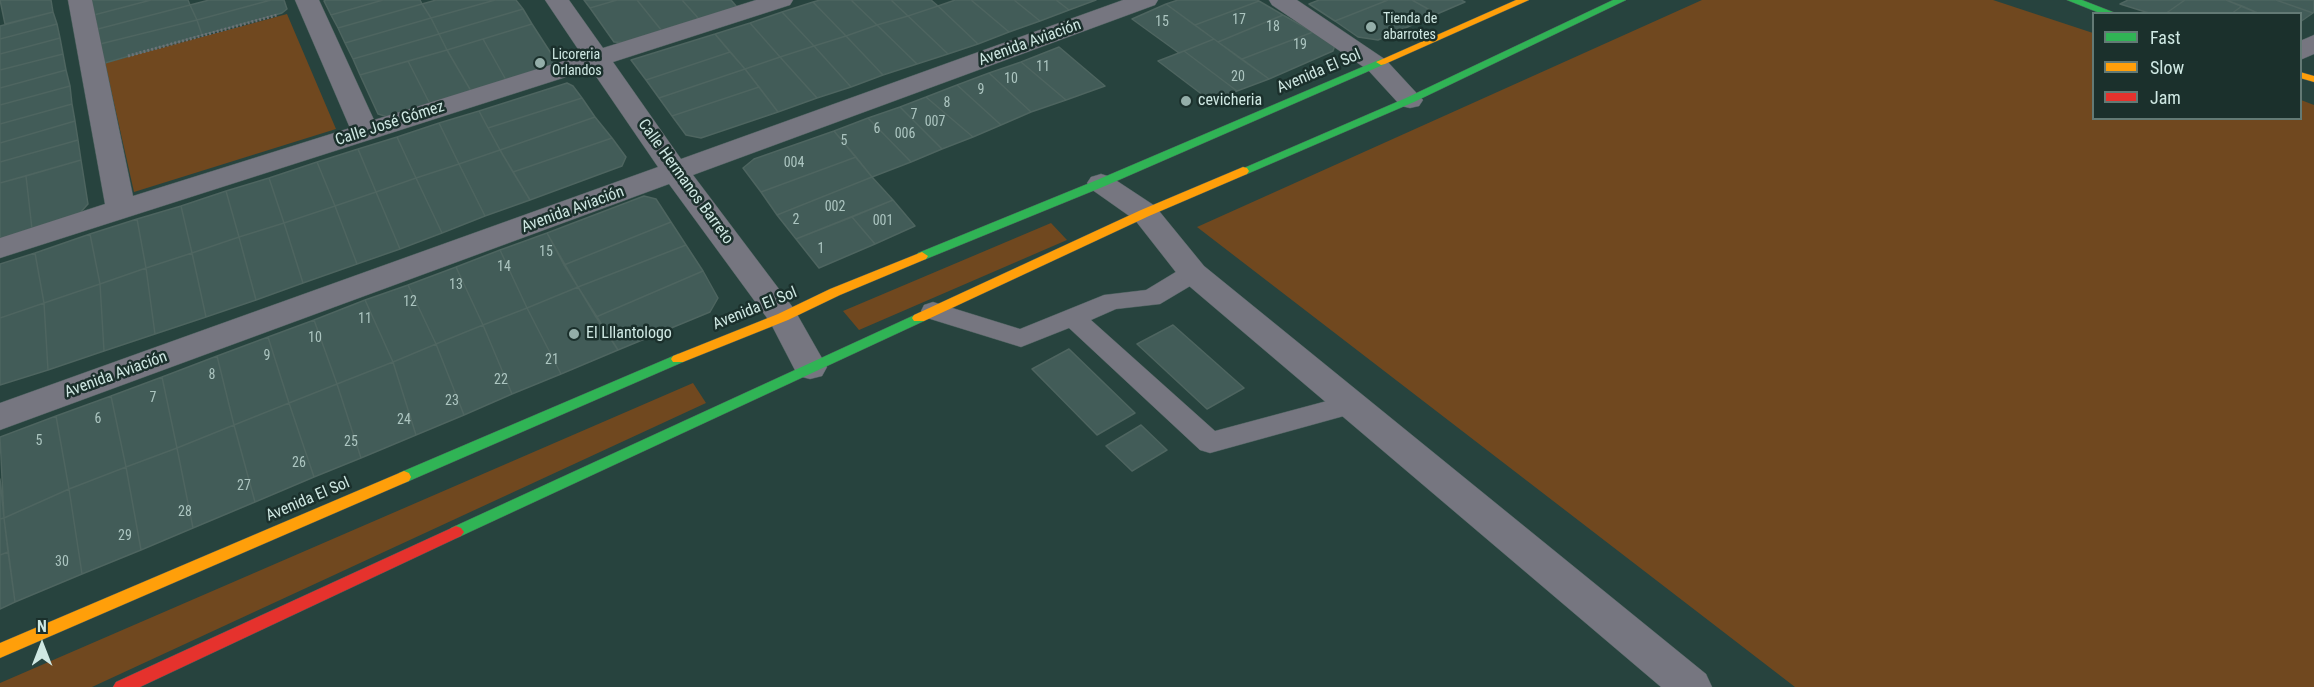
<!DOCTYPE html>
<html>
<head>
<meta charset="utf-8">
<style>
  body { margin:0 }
  #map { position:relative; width:2314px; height:687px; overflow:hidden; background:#27433e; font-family:"Roboto Condensed",sans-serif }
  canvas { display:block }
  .legend { position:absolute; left:2092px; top:12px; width:210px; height:108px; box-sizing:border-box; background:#1b302c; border:2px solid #637a75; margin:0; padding:8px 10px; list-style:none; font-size:18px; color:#cfe8e3 }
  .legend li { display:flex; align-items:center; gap:12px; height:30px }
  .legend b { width:30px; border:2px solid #637a75 }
  .north { position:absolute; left:12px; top:615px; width:60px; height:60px; -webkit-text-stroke:4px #1b302c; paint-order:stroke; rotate:0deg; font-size:16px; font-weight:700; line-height:24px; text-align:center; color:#cfe8e3 }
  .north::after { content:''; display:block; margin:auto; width:21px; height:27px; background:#cfe8e3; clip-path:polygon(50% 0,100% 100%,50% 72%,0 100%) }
</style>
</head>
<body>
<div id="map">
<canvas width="2314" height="687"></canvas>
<ul class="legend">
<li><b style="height:8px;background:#30b455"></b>Fast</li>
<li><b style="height:8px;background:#ff9f0a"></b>Slow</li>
<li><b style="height:8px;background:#e5322d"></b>Jam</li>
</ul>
<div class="north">N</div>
</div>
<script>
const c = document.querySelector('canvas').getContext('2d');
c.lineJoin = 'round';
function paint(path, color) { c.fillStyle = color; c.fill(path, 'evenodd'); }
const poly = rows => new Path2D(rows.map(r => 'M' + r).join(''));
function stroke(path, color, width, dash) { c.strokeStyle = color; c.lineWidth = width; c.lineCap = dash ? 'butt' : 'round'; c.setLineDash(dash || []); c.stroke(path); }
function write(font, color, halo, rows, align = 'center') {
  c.font = font + ' "Roboto Condensed",sans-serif'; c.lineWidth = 5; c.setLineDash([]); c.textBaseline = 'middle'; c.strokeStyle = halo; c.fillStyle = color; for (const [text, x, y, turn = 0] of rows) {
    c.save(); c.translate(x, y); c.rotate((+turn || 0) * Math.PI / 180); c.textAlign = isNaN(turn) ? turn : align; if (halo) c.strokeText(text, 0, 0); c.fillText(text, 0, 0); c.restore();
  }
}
paint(poly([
  [1702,0,1993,0,2093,33,2094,118,2300,118,2301,100,2314,105,2314,687,1795,687,1197,227],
  [287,14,336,129,134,192,105,63],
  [1051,223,1067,240,859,330,843,311],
  [693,383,706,403,92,687,0,687,0,683]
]), '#70481f');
const building = poly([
  [0,0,51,0,53,12,5,24,0,0],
  [91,0,151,0,94,15,91,0],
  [151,0,188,0,190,5,98,29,94,15,151,0],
  [209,0,271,0,197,20,190,5,209,0],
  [271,0,284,0,287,9,282,13,202,35,197,20,271,0],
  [383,0,420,0,422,4,338,28,331,15,383,0],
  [383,0,331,15,324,1,326,0,383,0],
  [436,0,495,0,431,18,422,4,436,0],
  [495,0,516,0,523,9,439,34,431,18,495,0],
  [584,0,617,0,590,8,584,0],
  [617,0,637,0,662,31,627,43,614,42,590,8,617,0],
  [637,0,682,0,699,19,662,31,637,0],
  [682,0,731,0,737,7,699,19,682,0],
  [820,0,851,0,877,25,846,36,813,2,820,0],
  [851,0,891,0,908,16,877,25,851,0],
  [891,0,931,0,938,6,908,16,891,0],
  [955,0,971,0,1009,32,978,44,938,6,955,0],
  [971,0,1014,0,1040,21,1009,32,971,0],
  [1014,0,1056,0,1069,10,1040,21,1014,0],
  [1056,0,1096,0,1069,10,1056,0],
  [1178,0,1258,0,1259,1,1195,25,1166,4,1178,0],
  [1319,0,1388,0,1335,21,1309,4,1319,0],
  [1388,0,1412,0,1437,14,1378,40,1358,37,1335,21,1388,0],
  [1412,0,1461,0,1465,2,1437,14,1412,0],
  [2128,0,2185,0,2165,14,2152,14,2120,4,2128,0],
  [2185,0,2226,0,2242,6,2231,14,2165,14,2185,0],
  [2226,0,2276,0,2313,13,2300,22,2300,14,2260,14,2226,0],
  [2276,0,2314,0,2314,12,2313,13,2276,0],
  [1259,1,1283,15,1218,42,1195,25,1259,1],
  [813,2,846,36,814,46,782,12,813,2],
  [422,4,431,18,345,43,338,28,422,4],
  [1166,4,1193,24,1214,39,1179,53,1132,19,1166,4],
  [190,5,197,20,100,44,98,29,190,5],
  [938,6,978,44,948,54,908,16,938,6],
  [2242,6,2260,14,2231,14,2242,6],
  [523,9,532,24,447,50,439,34,523,9],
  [53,12,57,24,0,39,0,26,53,12],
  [782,12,814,46,780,57,750,23,782,12],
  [1283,15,1313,32,1242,59,1218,42,1283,15],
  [908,16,948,54,917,64,877,25,908,16],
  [431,18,439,34,353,59,345,43,431,18],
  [197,20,202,35,105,63,100,44,197,20],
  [750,23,780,57,745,69,715,34,750,23],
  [57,24,60,38,0,54,0,39,57,24],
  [532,24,556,61,553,66,506,80,483,39,532,24],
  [877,25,917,64,883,75,846,36,877,25],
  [1313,32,1335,45,1333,51,1269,79,1242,59,1313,32],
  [439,34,447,50,360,75,353,59,439,34],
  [715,34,730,52,646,80,631,60,715,34],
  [846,36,883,75,851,87,814,46,846,36],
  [60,38,63,54,0,70,0,54,60,38],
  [483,39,506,80,471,91,447,50,483,39],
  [1214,39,1238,57,1269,79,1237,91,1184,51,1214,39],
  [814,46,851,87,817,98,780,57,814,46],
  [1059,47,1105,86,1066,100,1021,62,1059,47],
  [447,50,471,91,430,104,408,61,447,50],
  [1184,51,1237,91,1212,102,1158,61,1184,51],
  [730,52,745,69,659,98,646,80,730,52],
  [63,54,66,70,0,88,0,70,63,54],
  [780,57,817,98,778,112,745,69,780,57],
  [408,61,430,104,388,117,378,114,360,75,408,61],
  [1021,62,1066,100,1031,112,989,73,1021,62],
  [745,69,759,87,672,116,659,98,745,69],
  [66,70,70,86,0,105,0,88,66,70],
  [989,73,1031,112,1001,125,957,85,989,73],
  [567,83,573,86,582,98,488,128,479,111,567,83],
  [957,85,1001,125,973,137,926,97,957,85],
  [70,86,72,104,0,124,0,105,70,86],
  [759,87,778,112,701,138,686,135,672,116,759,87],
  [926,97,973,137,942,149,900,107,926,97],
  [582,98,595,117,500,150,488,128,582,98],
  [72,104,75,121,0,143,0,124,72,104],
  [900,107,942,149,911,162,868,118,900,107],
  [479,111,500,150,459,164,439,123,479,111],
  [595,117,612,138,513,172,500,150,595,117],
  [868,118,911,162,872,177,834,131,868,118],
  [75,121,78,140,0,162,0,143,75,121],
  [439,123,459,164,416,178,397,137,439,123],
  [834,131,856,157,761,192,743,168,754,159,834,131],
  [397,137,416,178,376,192,358,149,397,137],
  [612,138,626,157,622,166,530,200,513,172,612,138],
  [78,140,81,160,0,183,0,162,78,140],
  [358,149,376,192,335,206,317,162,358,149],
  [500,150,530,200,485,216,459,164,500,150],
  [856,157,872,177,777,215,761,192,856,157],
  [81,160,88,204,79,214,32,229,26,176,81,160],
  [317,162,335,206,284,223,269,178,317,162],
  [459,164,485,216,442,233,416,178,459,164],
  [26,176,32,229,0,240,0,183,26,176],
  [872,177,893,200,796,239,777,215,872,177],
  [269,178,284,223,239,237,226,191,269,178],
  [416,178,442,233,400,249,376,192,416,178],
  [226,191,239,237,192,253,181,206,226,191],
  [376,192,400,249,357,264,335,206,376,192],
  [644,196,656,199,671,222,564,265,547,233,644,196],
  [893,200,915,226,875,244,852,217,893,200],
  [181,206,192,253,146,268,137,219,181,206],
  [335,206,357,264,303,283,284,223,335,206],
  [852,217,875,244,819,268,796,239,852,217],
  [137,219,146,268,100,284,90,234,137,219],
  [671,222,686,245,578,287,564,265,671,222],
  [284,223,303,283,256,300,239,237,284,223],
  [547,233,578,287,527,308,500,250,547,233],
  [90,234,100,284,44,303,35,253,90,234],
  [239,237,256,300,206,317,192,253,239,237],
  [686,245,703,271,596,317,578,287,686,245],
  [500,250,527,308,483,325,456,267,500,250],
  [35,253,44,303,0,318,0,264,35,253],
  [192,253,206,317,155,334,146,268,192,253],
  [456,267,483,325,436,344,408,285,456,267],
  [146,268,155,334,104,351,100,284,146,268],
  [703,271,718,298,710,312,618,350,596,317,703,271],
  [100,284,104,351,48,370,44,303,100,284],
  [408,285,436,344,393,362,365,300,408,285],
  [578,287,618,350,561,374,527,308,578,287],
  [365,300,393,362,337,384,314,320,365,300],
  [44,303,48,370,0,385,0,318,44,303],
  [527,308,561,374,512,394,483,325,527,308],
  [314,320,337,384,289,403,268,337,314,320],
  [483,325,512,394,464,415,436,344,483,325],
  [1173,325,1244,388,1207,409,1137,344,1173,325],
  [268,337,289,403,234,425,217,356,268,337],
  [436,344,464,415,416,435,393,362,436,344],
  [1069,349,1135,413,1097,435,1032,369,1069,349],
  [217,356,234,425,177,448,162,377,217,356],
  [393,362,416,435,361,458,337,384,393,362],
  [162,377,177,448,126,467,111,396,162,377],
  [337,384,361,458,314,477,289,403,337,384],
  [111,396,126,467,69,489,56,416,111,396],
  [289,403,314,477,255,502,234,425,289,403],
  [56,416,69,489,4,518,0,437,56,416],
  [234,425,255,502,193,528,177,448,234,425],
  [1141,425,1167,450,1132,471,1106,446,1141,425],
  [177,448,193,528,141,550,126,467,177,448],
  [126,467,141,550,82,574,69,489,126,467],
  [0,479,4,518,0,519,0,479],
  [69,489,82,574,15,602,4,518,69,489],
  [4,518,8,552,0,555,0,519,4,518],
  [8,552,15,602,0,609,0,555,8,552]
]);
paint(building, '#425c58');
stroke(building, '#4e6560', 1.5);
const lane = poly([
  [1193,265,1202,267,1205,273,1202,279,1160,304,1116,309,1091,320,1215,431,1353,394,1362,397,1366,404,1362,411,1210,453,1200,450,1069,328,1021,347,924,317,921,311,924,305,933,302,1020,329,1104,295,1146,290,1184,267,1193,265]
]);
const street = poly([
  [68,0,92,0,133,196,350,128,295,0,319,0,374,120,582,55,545,0,569,0,603,48,756,0,793,0,790,5,613,62,681,159,1123,0,1158,0,1155,5,693,175,794,309,827,367,822,376,810,379,798,376,770,322,669,184,0,430,0,403,658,167,591,69,0,258,0,238,105,204,68,0],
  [1269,0,1297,0,1386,60,1423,100,1419,106,1410,108,1401,106,1368,70,1272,5,1269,0],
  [2314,35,2314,54,2300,60,2300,41,2314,35],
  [1101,174,1111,177,1155,206,1204,266,1706,674,1712,687,1661,687,1182,280,1135,220,1091,189,1087,183,1091,177,1101,174]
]);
const fast = poly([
  [1613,0,1626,0,1414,102,1247,174,1243,175,1237,171,1406,98,1613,0],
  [2067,0,2082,0,2118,14,2102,14,2067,0],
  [1381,59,1386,62,1385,64,1105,186,926,259,922,260,916,256,918,253,1097,180,1381,59],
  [919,313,926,318,924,321,461,536,456,538,451,536,448,532,451,528,919,313],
  [678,354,683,356,685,359,683,362,409,481,404,483,399,481,397,477,399,473,678,354]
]);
const slow = poly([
  [1516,0,1529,0,1385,64,1381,65,1376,62,1516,0],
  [2300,72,2314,76,2314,82,2300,78,2300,72],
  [1243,167,1247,168,1249,171,1247,174,1149,216,924,321,914,321,912,318,914,315,1141,210,1243,167],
  [922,252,928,256,926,259,840,295,788,320,683,362,673,362,671,359,673,356,778,314,830,289,922,252],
  [404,471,409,473,411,477,409,481,0,658,0,643,404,471]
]);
const jam = poly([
  [456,526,461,528,464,532,461,536,140,687,113,687,116,682,456,526]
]);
stroke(lane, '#485e5a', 1);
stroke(street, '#485e5a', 1);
stroke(fast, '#485e5a', 1);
stroke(slow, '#485e5a', 1);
stroke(jam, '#485e5a', 1);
stroke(poly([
  [128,56,277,15]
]), '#6c7378', 3, [2, 2]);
paint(lane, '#767680');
paint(street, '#767680');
paint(fast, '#30b455');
paint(slow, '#ff9f0a');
paint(jam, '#e5322d');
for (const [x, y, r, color] of [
  [1371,27,6,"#94aea9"],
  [540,63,6,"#94aea9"],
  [1186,101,6,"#94aea9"],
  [574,334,6,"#94aea9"]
]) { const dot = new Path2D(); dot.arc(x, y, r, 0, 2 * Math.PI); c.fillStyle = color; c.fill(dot); stroke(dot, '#1b302c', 2); }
write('14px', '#cfe8e3', '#1b302c', [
  ["Tienda de",1383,19],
  ["abarrotes",1383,35],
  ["Licoreria",552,55],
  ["Orlandos",552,71]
], 'left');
write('14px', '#acc5c0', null, [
  ["17",1239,20],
  ["15",1162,22],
  ["18",1273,27],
  ["19",1300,45],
  ["11",1043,67],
  ["20",1238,77],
  ["10",1011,79],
  ["9",981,90],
  ["8",947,103],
  ["7",914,115],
  ["007",935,122],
  ["6",877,129],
  ["006",905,134],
  ["5",844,141],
  ["004",794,163],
  ["002",835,207],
  ["2",796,220],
  ["001",883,221],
  ["1",821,249],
  ["15",546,252],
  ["14",504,267],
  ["13",456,285],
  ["12",410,302],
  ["11",365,319],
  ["10",315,338],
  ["9",267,356],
  ["21",552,360],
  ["8",212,375],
  ["22",501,380],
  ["7",153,398],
  ["23",452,401],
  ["6",98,419],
  ["24",404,420],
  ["5",39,441],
  ["25",351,442],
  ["26",299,463],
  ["27",244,486],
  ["28",185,512],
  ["29",125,536],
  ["30",62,562]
]);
write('16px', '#cfe8e3', '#1b302c', [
  ["Avenida Aviación",1030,43,-20],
  ["Avenida El Sol",1319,72,-23],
  ["Calle José Gómez",390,124,-18],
  ["Calle Hermanos Barreto",685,182,54],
  ["Avenida Aviación",573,210,-20],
  ["Avenida El Sol",755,309,-22],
  ["Avenida Aviación",116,375,-20],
  ["Avenida El Sol",308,500,-23]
]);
write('16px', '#cfe8e3', '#1b302c', [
  ["cevicheria",1198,101],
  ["El Lllantologo",586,334]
], 'left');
</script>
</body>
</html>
